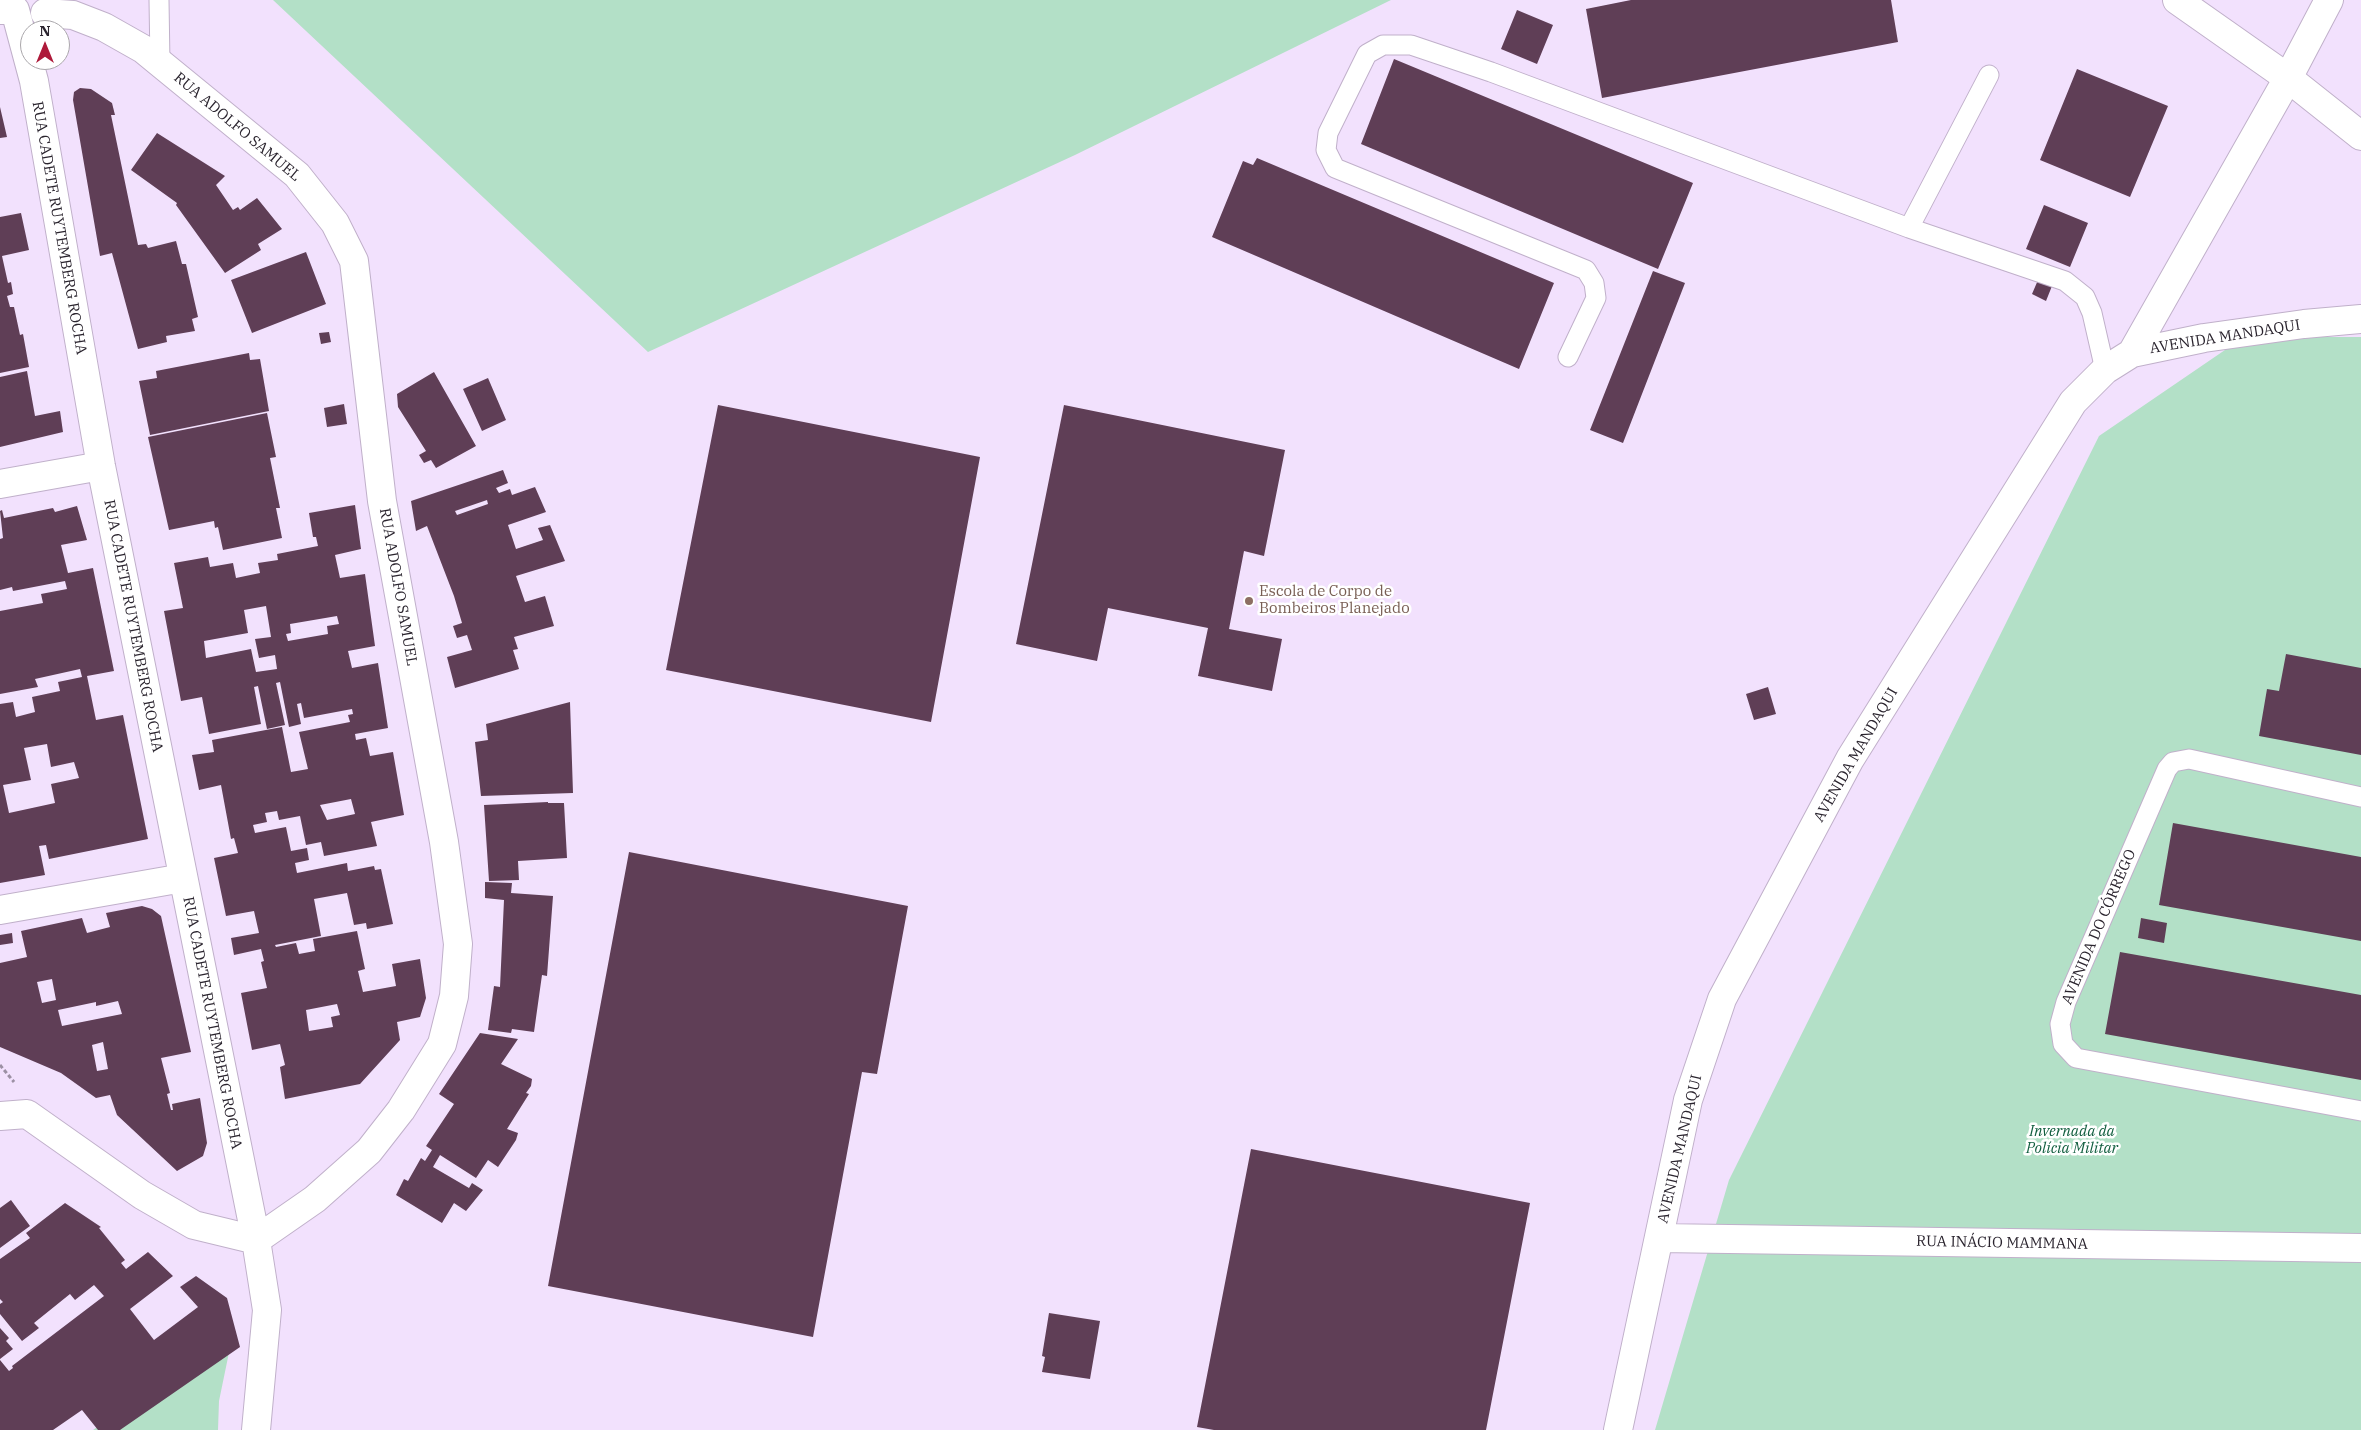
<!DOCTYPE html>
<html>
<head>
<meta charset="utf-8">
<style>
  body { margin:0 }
  #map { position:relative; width:2361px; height:1430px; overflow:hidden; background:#f2e1fd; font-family:"IBM Plex Serif",serif }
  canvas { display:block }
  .north { position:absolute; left:20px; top:20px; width:50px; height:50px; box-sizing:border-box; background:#fff; border:1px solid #aaa7ab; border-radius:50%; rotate:0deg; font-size:14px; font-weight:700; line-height:20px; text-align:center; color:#2a242e }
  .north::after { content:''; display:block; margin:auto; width:18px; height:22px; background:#ae1a3a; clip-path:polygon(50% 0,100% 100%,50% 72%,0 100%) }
</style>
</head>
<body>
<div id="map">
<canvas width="2361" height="1430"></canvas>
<div class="north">N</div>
</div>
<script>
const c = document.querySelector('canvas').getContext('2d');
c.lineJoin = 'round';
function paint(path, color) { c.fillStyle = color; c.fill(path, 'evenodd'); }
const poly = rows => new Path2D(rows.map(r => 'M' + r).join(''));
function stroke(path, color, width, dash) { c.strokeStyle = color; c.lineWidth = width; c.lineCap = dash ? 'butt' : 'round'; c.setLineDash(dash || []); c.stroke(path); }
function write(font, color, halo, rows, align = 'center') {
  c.font = font + ' "IBM Plex Serif",serif'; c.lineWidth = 5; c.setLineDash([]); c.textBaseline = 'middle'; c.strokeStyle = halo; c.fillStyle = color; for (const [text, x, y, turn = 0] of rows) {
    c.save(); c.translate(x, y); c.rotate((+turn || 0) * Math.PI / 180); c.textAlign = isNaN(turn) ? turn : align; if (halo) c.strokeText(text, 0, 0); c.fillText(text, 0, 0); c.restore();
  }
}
paint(poly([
  [273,0,1391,0,1075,155,648,352],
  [2244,337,2361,337,2361,1430,1655,1430,1729,1180,2099,436],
  [233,1333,219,1401,218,1430,93,1430]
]), '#b3e0c7');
paint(poly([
  [1631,0,1891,0,1898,42,1602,98,1586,9],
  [1517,10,1553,25,1537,64,1501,49],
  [1394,59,1693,183,1658,269,1361,144],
  [2077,69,2168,106,2130,197,2040,160],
  [80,88,91,89,112,103,115,115,111,115,138,245,146,244,148,248,176,241,182,264,186,264,198,317,192,319,195,331,166,336,167,342,138,349,112,253,100,256,73,100,74,92],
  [0,107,7,137,0,138],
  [157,133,225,176,216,185,233,210,238,207,240,210,257,198,282,229,258,244,261,250,225,273,176,205,177,203,131,170],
  [1257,158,1554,283,1519,369,1212,237,1243,161,1253,165],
  [2044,205,2088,223,2070,267,2026,249],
  [21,213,29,250,2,256,8,283,11,282,13,294,7,296,10,307,14,307,20,335,23,334,29,367,0,373,0,217],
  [306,252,326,304,252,333,231,280],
  [1653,271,1685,283,1623,443,1590,430],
  [2038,280,2052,286,2046,301,2032,294],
  [329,332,331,342,321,344,319,333],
  [249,353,250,360,260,359,269,411,150,435,139,381,157,378,156,371],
  [27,371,35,416,60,411,63,432,0,447,0,377],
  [434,372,476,446,436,468,431,460,424,463,419,455,426,451,398,407,397,394],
  [488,378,506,420,482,431,463,389],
  [344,404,347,424,327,427,324,408],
  [718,405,980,457,931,722,666,670],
  [1064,405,1285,450,1264,556,1244,551,1229,629,1282,639,1272,691,1198,676,1208,628,1108,608,1097,661,1016,644],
  [267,413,276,457,270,458,280,508,276,508,282,538,223,550,218,527,215,528,214,521,169,530,148,437],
  [503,470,508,483,496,488,499,493,510,489,512,495,535,487,546,512,508,525,516,549,543,540,538,528,550,525,565,561,516,576,525,602,545,596,554,626,514,637,518,649,513,650,519,669,455,688,447,657,472,650,467,635,457,638,453,626,462,623,454,596,427,526,416,531,411,501],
  [487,500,488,504,457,515,455,511],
  [355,505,361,549,335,555,340,578,365,574,375,646,348,651,352,668,378,663,388,728,355,734,356,740,366,738,370,756,393,752,404,815,371,822,377,846,324,856,321,842,306,845,300,816,279,820,277,811,265,813,267,822,253,825,255,833,286,827,291,851,307,848,309,860,295,863,297,873,347,863,348,871,374,866,375,870,381,869,393,924,367,929,366,923,354,925,347,893,314,899,321,936,275,945,276,947,296,943,299,954,315,951,313,939,357,931,365,969,358,971,363,992,396,986,392,964,420,959,426,998,420,1017,397,1022,400,1040,360,1084,285,1099,280,1067,285,1065,280,1044,252,1050,241,993,267,988,261,962,264,961,261,949,234,955,231,938,259,933,254,911,226,916,214,858,238,853,234,838,231,839,221,785,199,790,192,755,214,752,212,740,282,727,291,772,308,769,299,732,350,722,348,715,353,714,352,709,304,718,301,703,297,704,301,724,289,727,280,682,276,683,285,725,267,729,258,686,254,687,261,724,209,734,202,697,181,701,164,611,183,608,174,563,208,557,210,567,233,563,236,578,260,573,258,563,278,560,277,554,318,546,316,537,313,537,309,513],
  [266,606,271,637,255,639,259,658,275,655,277,669,256,672,251,649,206,658,204,641,248,633,244,610],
  [337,616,339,624,327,626,328,634,288,641,286,634,291,633,290,624],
  [351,799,355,814,327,820,320,805],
  [337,1004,340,1015,331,1017,333,1027,309,1031,306,1010],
  [77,506,87,540,61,545,68,573,93,568,114,671,87,676,96,720,123,715,148,839,49,859,46,845,39,846,45,875,0,883,0,704,13,702,16,717,35,712,32,697,60,691,58,682,82,677,80,669,35,679,38,687,0,694,0,611,43,603,41,594,67,589,65,581,13,591,12,587,0,590,0,539,3,538,0,511,2,510,4,518,53,508,55,512],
  [47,744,51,767,74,762,79,778,51,784,55,803,9,813,3,785,31,780,24,748],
  [2286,654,2361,668,2361,755,2259,736,2267,689,2279,691],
  [1768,687,1776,714,1754,720,1746,694],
  [570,702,573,793,481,796,475,742,488,740,486,724],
  [548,802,548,803,564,803,567,858,518,861,519,880,489,881,484,805],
  [2173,823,2361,857,2361,941,2159,905],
  [629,852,908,906,877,1074,862,1072,813,1337,548,1286],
  [485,882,512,883,511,893,553,896,547,976,542,975,534,1032,512,1029,511,1033,488,1030,494,986,500,987,504,900,485,898],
  [142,906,152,909,161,916,191,1052,161,1058,170,1093,167,1094,171,1110,173,1110,172,1104,200,1098,207,1143,203,1156,177,1171,117,1115,110,1095,96,1098,61,1073,0,1047,0,963,27,957,21,931,82,918,87,933,110,927,106,913],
  [52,979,56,1000,42,1003,37,982],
  [118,1001,122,1014,62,1026,58,1010,96,1002,96,1006],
  [103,1042,108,1069,97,1071,92,1045],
  [2141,918,2167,923,2164,943,2138,938],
  [12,933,13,943,0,945,0,935],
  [2120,952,2361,995,2361,1080,2105,1034],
  [480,1033,518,1039,501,1064,532,1079,531,1086,526,1093,529,1094,507,1129,518,1133,516,1140,498,1167,488,1160,476,1178,440,1155,433,1167,469,1188,472,1183,483,1190,466,1211,454,1203,442,1223,396,1195,404,1179,408,1181,421,1158,425,1161,432,1150,426,1146,454,1104,439,1094],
  [1251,1149,1530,1203,1486,1430,1214,1430,1197,1427],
  [11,1200,30,1226,0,1248,0,1208],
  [65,1203,101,1227,99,1228,125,1260,121,1263,126,1269,148,1252,173,1276,130,1309,154,1340,198,1307,180,1287,196,1276,227,1298,240,1347,120,1430,98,1430,82,1410,53,1430,0,1430,0,1360,9,1371,13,1368,12,1366,104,1296,94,1285,75,1300,70,1294,34,1323,39,1328,22,1341,0,1314,0,1304,3,1302,0,1299,0,1259,30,1238,26,1233],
  [1049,1313,1100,1321,1090,1379,1042,1372,1045,1357,1042,1356],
  [0,1328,9,1338,6,1341,13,1349,0,1359]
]), '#5f3e56');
const service = poly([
  [159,0,160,63],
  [1909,228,1989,75],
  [1568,357,1596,298,1594,283,1586,270,1335,168,1326,150,1328,133,1367,54,1383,45,1411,45,1491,72,1909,228,2065,281,2085,297,2092,313,2105,370],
  [2361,797,2189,759,2173,762,2167,769,2066,1002,2060,1024,2063,1044,2076,1058,2361,1111]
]);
const minor = poly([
  [2177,0,2288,78,2361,136],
  [0,10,15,10,34,81,101,466,256,1240,315,1199,369,1151,401,1110,442,1044,454,996,458,944,444,842,382,501,354,261,335,223,297,175,160,63,143,49,104,27,73,15,45,13],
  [2132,353,2288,78,2329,0],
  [0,484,101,466],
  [0,910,183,878],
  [1659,1238,2361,1248],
  [1618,1430,1688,1100,1722,999,1850,759,2073,402,2105,370,2132,353,2204,338,2304,324,2361,319]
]);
const tertiary = poly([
  [0,1116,27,1114,142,1195,194,1225,256,1240,267,1310,256,1430]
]);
stroke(service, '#c0b0ca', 21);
stroke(minor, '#c0b0ca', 30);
stroke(tertiary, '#c0b0ca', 30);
stroke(poly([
  [0,1065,14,1082]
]), '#9c90a4', 3, [4, 2.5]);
stroke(service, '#fff', 19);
stroke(minor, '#fff', 28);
stroke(tertiary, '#fff', 28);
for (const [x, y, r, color] of [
  [1249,601,5,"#8d6e63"]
]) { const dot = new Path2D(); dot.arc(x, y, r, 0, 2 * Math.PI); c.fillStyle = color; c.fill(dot); stroke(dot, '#fff', 2); }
write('15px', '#2a242e', '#fff', [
  ["RUA ADOLFO SAMUEL",237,127,40],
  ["RUA CADETE RUYTEMBERG ROCHA",59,228,80],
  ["AVENIDA MANDAQUI",2225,337,-9],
  ["RUA ADOLFO SAMUEL",398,587,80],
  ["RUA CADETE RUYTEMBERG ROCHA",133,626,79],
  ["AVENIDA MANDAQUI",1856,755,-60],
  ["AVENIDA DO CÓRREGO",2099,927,-67],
  ["RUA CADETE RUYTEMBERG ROCHA",212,1023,79],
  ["AVENIDA MANDAQUI",1680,1149,-77],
  ["RUA INÁCIO MAMMANA",2002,1243,1]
]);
write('15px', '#785e54', '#fff', [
  ["Escola de Corpo de",1259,592],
  ["Bombeiros Planejado",1259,609]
], 'left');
write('italic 15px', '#115e3f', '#fff', [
  ["Invernada da",2072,1132],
  ["Polícia Militar",2072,1149]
]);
</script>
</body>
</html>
